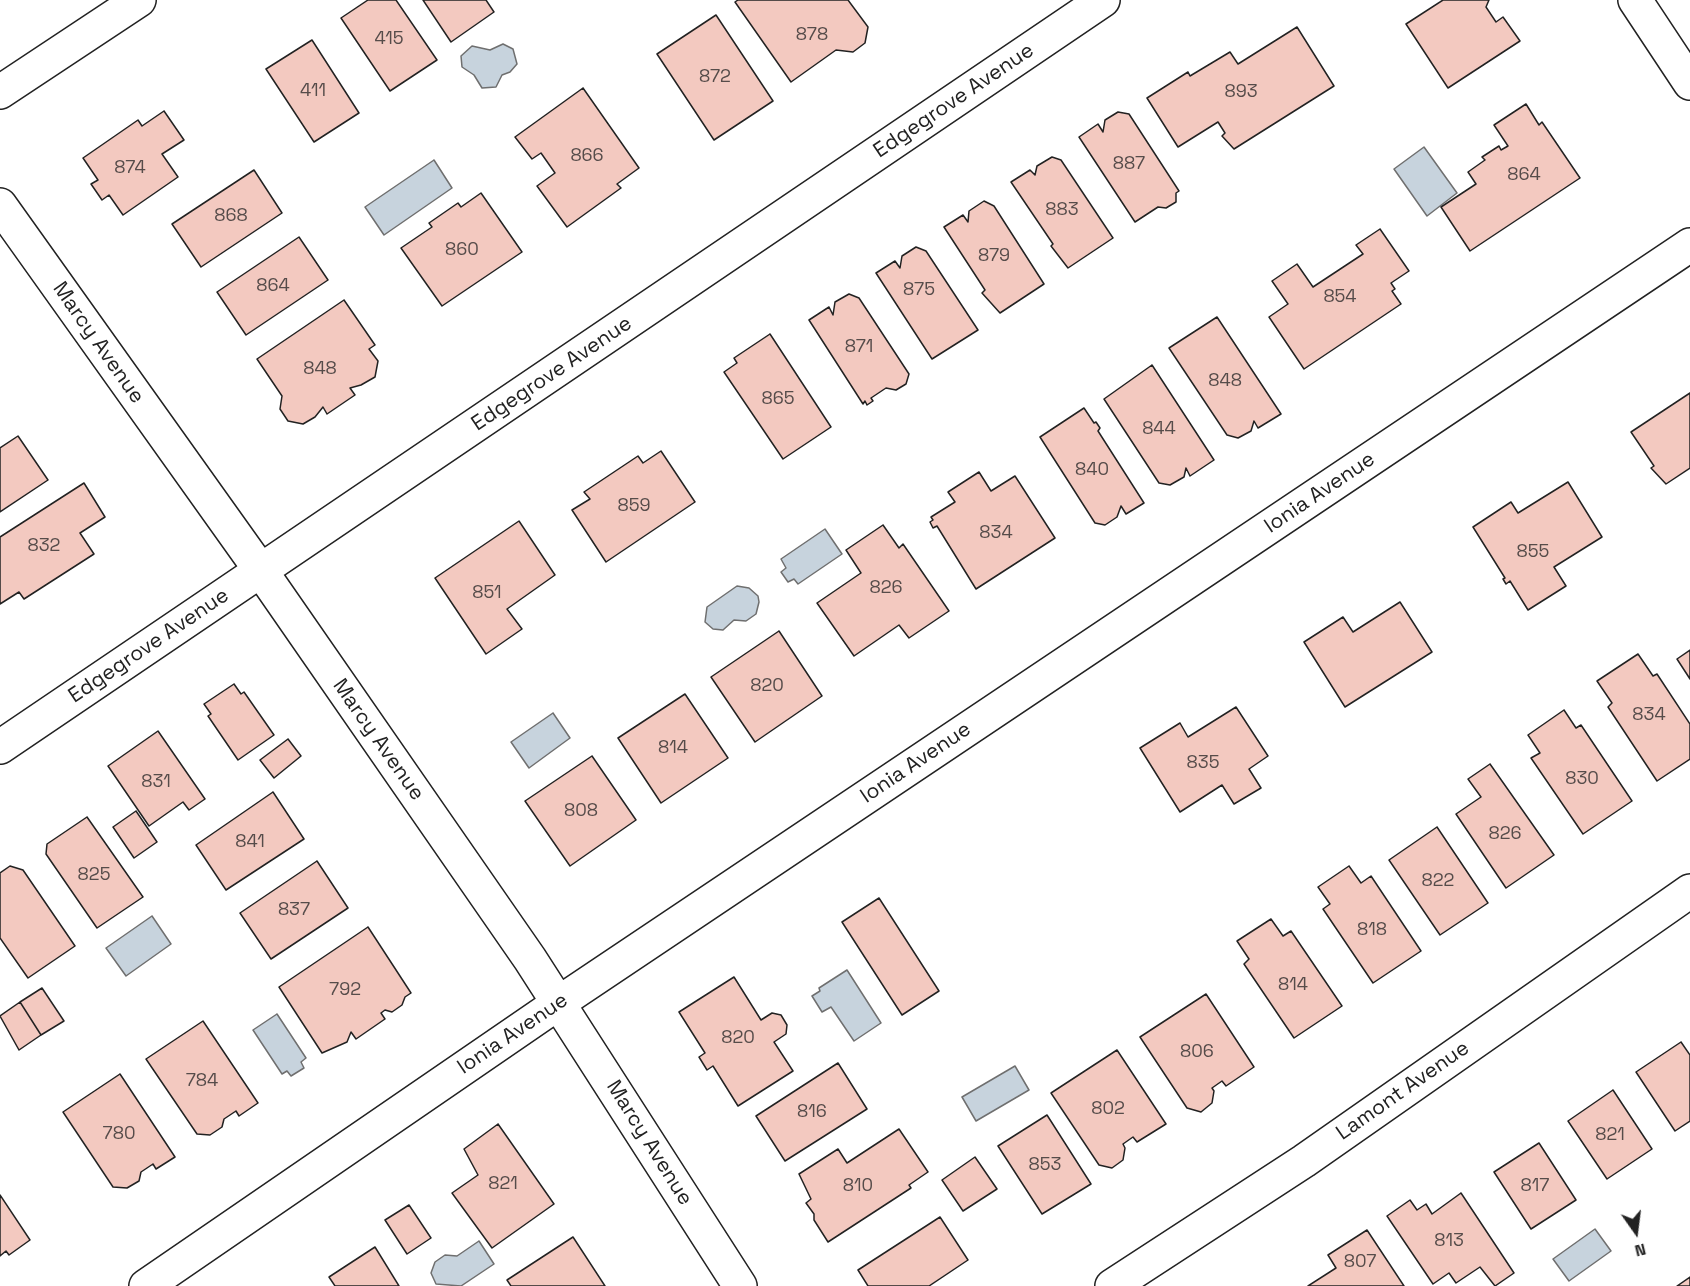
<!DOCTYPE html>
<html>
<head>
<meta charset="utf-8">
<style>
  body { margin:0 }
  #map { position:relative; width:1690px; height:1286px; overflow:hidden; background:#fff; font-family:"Space Grotesk",sans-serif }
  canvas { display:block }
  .north { position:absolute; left:1606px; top:1202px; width:60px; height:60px; -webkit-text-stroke:4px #fff; paint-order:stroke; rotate:166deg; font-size:16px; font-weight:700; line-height:24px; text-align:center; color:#222 }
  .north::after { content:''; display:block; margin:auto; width:21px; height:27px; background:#222; clip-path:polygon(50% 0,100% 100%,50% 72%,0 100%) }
</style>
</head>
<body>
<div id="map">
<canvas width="1690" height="1286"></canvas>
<div class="north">N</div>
</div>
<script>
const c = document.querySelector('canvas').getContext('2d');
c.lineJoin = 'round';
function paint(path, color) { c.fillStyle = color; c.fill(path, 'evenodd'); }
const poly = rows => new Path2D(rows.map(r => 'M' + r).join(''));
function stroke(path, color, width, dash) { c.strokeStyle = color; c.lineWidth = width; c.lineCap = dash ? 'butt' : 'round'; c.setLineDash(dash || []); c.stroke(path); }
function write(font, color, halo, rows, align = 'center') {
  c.font = font + ' "Space Grotesk",sans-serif'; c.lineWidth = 4.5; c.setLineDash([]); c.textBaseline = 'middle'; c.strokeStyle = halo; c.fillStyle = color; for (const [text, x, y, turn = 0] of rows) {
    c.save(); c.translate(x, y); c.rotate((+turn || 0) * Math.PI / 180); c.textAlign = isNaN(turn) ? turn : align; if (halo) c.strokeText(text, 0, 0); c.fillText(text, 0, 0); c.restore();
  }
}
const water = poly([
  [503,44,513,49,517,64,510,72,502,75,496,87,482,88,474,75,462,67,461,56,472,46,490,50,503,44],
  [1424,147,1457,193,1427,216,1394,169,1424,147],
  [434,160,452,188,384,235,365,207,434,160],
  [825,529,842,554,798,584,794,579,788,582,781,572,786,568,781,559,825,529],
  [737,586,749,588,758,596,759,602,756,614,746,621,734,620,723,630,713,629,705,622,707,607,737,586],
  [553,713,570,738,529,768,511,742,553,713],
  [152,916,171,944,126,976,106,948,152,916],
  [847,970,881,1023,854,1041,831,1007,822,1012,812,996,820,991,819,988,847,970],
  [277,1014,306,1058,301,1062,304,1068,291,1076,287,1071,282,1074,253,1030,277,1014],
  [1015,1066,1029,1090,976,1121,962,1097,1015,1066],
  [1595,1229,1611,1251,1569,1281,1553,1259,1595,1229],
  [479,1241,494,1264,461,1286,436,1284,431,1273,435,1262,445,1255,457,1256,479,1241]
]);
paint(water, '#c7d3dd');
stroke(water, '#6f6f6f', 1.5);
const building = poly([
  [368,0,396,0,437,60,390,91,341,18,368,0],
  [423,0,486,0,494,12,451,42,423,0],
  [738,0,848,0,868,27,865,43,853,52,836,50,791,82,735,2,738,0],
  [1443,0,1489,0,1486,7,1496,22,1503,17,1520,41,1448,88,1406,24,1443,0],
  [716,15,773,101,714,140,657,54,716,15],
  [1297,27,1334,86,1234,149,1222,136,1225,133,1218,122,1178,147,1147,98,1188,72,1190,76,1230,52,1238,64,1297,27],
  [312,40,359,113,314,142,266,69,312,40],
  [583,88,639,168,617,184,621,188,567,227,537,186,555,173,541,153,532,159,515,137,583,88],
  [1526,104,1539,125,1542,122,1580,178,1470,251,1441,207,1476,184,1468,172,1485,160,1482,157,1499,146,1501,150,1508,146,1494,125,1526,104],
  [164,111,184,140,162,154,178,177,123,215,109,195,102,200,91,184,98,180,83,158,138,120,142,126,164,111],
  [1118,112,1129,114,1179,191,1176,193,1176,202,1166,208,1158,207,1135,222,1079,137,1098,124,1103,132,1105,120,1118,112],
  [1052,157,1061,160,1113,238,1068,268,1051,246,1053,244,1011,182,1030,170,1035,175,1037,166,1052,157],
  [254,170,282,213,201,267,172,224,254,170],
  [481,193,522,252,442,306,401,248,432,227,429,223,458,203,461,207,481,193],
  [984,201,994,206,1044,284,1000,313,982,293,985,290,944,227,963,215,968,222,969,211,984,201],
  [1380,229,1409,271,1391,283,1395,289,1392,291,1401,304,1304,369,1269,317,1288,304,1272,281,1297,264,1313,287,1363,254,1356,245,1380,229],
  [299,237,328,280,246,335,217,292,299,237],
  [916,247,926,251,978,330,932,359,876,273,895,261,900,268,902,256,916,247],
  [849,294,859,298,909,374,906,384,896,390,886,388,871,398,873,401,867,405,865,401,863,404,809,320,829,307,833,315,835,302,849,294],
  [344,300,375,345,369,349,378,361,375,377,361,385,350,388,355,395,327,414,323,407,315,417,303,424,288,421,280,409,282,396,257,359,344,300],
  [1217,317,1281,414,1258,428,1254,421,1251,431,1238,438,1227,435,1169,348,1217,317],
  [770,334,831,427,783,459,724,372,737,363,734,358,770,334],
  [1152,365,1214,460,1190,476,1186,468,1184,477,1170,485,1159,483,1104,399,1152,365],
  [1690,393,1690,468,1666,484,1651,468,1654,466,1631,432,1690,393],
  [1084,408,1094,423,1096,422,1100,428,1098,431,1144,503,1126,514,1121,506,1117,517,1105,525,1095,523,1040,437,1084,408],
  [18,436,48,480,0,512,0,448,18,436],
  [661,451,695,502,606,562,572,510,590,499,584,492,638,456,643,463,661,451],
  [979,472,991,491,1015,476,1055,538,976,589,937,526,933,528,930,522,933,520,931,517,955,502,948,492,979,472],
  [1568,482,1602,537,1554,567,1566,586,1528,610,1510,581,1506,584,1503,579,1505,578,1473,527,1511,502,1518,513,1568,482],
  [84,483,105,517,80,533,94,554,24,599,19,592,0,604,0,537,84,483],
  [519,521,555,575,507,609,522,629,486,654,435,578,519,521],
  [883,525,899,548,903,544,949,611,909,638,899,625,854,656,817,603,861,573,846,550,883,525],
  [1400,602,1432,652,1345,707,1304,642,1343,617,1353,632,1400,602],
  [779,631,822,696,755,742,711,677,779,631],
  [1690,650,1690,679,1677,659,1690,650],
  [1638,654,1653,676,1657,674,1690,724,1690,759,1657,781,1608,707,1612,703,1597,681,1638,654],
  [234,684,241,694,244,692,274,735,238,760,208,716,211,714,204,704,234,684],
  [685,694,728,758,661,803,618,738,685,694],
  [1236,707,1268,756,1249,769,1261,788,1234,804,1222,785,1180,812,1140,748,1180,723,1188,737,1236,707],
  [1564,710,1576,728,1581,725,1632,801,1583,834,1531,758,1540,753,1528,735,1564,710],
  [158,731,205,799,189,810,183,802,149,826,108,766,158,731],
  [288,739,301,756,274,778,260,760,288,739],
  [592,756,636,820,570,866,525,801,592,756],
  [1490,764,1554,855,1506,888,1456,814,1481,797,1468,779,1490,764],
  [273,792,304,839,226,890,196,845,273,792],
  [136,811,157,842,134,858,113,827,136,811],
  [87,817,143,897,97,928,46,854,47,844,87,817],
  [1437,827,1488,903,1440,935,1389,860,1437,827],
  [317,861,348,908,271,959,240,913,317,861],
  [10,866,23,870,75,946,28,978,0,938,0,873,10,866],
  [1349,866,1361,883,1371,876,1421,951,1373,983,1323,909,1330,904,1318,887,1349,866],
  [879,898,939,991,902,1015,842,922,879,898],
  [1271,919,1283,936,1291,931,1342,1006,1294,1038,1244,964,1249,959,1237,941,1271,919],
  [368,927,411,993,405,997,402,1005,392,1012,385,1010,381,1013,385,1019,356,1039,351,1032,347,1042,322,1053,279,987,368,927],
  [734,977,761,1020,772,1013,781,1015,787,1025,786,1034,774,1042,793,1071,738,1106,713,1066,707,1070,699,1057,705,1053,679,1012,734,977],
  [42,988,64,1021,41,1035,20,1002,42,988],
  [1206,994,1254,1067,1226,1086,1222,1081,1212,1088,1214,1091,1212,1103,1201,1112,1187,1108,1140,1037,1206,994],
  [20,1002,41,1035,19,1050,0,1016,20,1002],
  [203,1021,258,1103,239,1116,236,1111,224,1119,222,1127,210,1135,197,1134,146,1059,203,1021],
  [1681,1042,1690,1055,1690,1121,1675,1131,1636,1072,1681,1042],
  [1117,1050,1166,1124,1137,1142,1133,1137,1123,1144,1125,1148,1123,1160,1112,1168,1099,1165,1051,1093,1117,1050],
  [838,1063,867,1109,785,1161,756,1116,838,1063],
  [120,1074,175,1157,156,1169,153,1164,141,1172,139,1181,127,1188,113,1187,63,1112,120,1074],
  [1613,1090,1652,1149,1607,1179,1568,1121,1613,1090],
  [1047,1115,1091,1184,1042,1214,998,1146,1047,1115],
  [498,1124,554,1204,492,1248,452,1193,478,1175,464,1149,498,1124],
  [899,1129,928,1172,909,1185,911,1188,828,1242,814,1220,814,1214,806,1203,811,1199,799,1174,838,1149,847,1163,899,1129],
  [1539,1143,1576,1200,1531,1229,1494,1172,1539,1143],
  [975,1157,997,1189,963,1211,942,1180,975,1157],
  [1461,1193,1514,1273,1495,1286,1480,1267,1456,1283,1449,1273,1433,1284,1387,1216,1410,1200,1417,1210,1426,1204,1432,1214,1461,1193],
  [0,1195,30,1240,9,1255,6,1251,0,1256,0,1195],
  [409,1205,431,1238,407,1254,385,1220,409,1205],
  [940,1217,968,1260,929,1286,868,1286,858,1270,940,1217],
  [1367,1230,1404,1286,1308,1286,1336,1268,1328,1255,1367,1230],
  [573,1237,605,1286,511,1286,507,1280,573,1237],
  [375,1247,399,1286,335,1286,329,1277,375,1247],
  [1690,1277,1690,1286,1677,1286,1690,1277]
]);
paint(building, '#f3c9c0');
stroke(building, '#222', 1.5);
const minor = poly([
  [1635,0,1690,83],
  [0,92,139,0],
  [0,205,261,571,530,959,740,1286],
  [0,747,1103,0],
  [146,1286,560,1002,1690,245],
  [1112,1286,1304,1161,1690,891]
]);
stroke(minor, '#222', 36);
stroke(minor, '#fff', 33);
write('18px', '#564c4a', null, [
  ["878",812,35],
  ["415",389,39],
  ["872",715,77],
  ["411",313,91],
  ["893",1241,92],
  ["866",587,156],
  ["887",1129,164],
  ["874",130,168],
  ["864",1524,175],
  ["883",1062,210],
  ["868",231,216],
  ["860",462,250],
  ["879",994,256],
  ["864",273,286],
  ["875",919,290],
  ["854",1340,297],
  ["871",859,347],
  ["848",320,369],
  ["848",1225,381],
  ["865",778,399],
  ["844",1159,429],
  ["840",1092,470],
  ["859",634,506],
  ["834",996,533],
  ["832",44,546],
  ["855",1533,552],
  ["826",886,588],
  ["851",487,593],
  ["820",767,686],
  ["834",1649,715],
  ["814",673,748],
  ["835",1203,763],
  ["830",1582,779],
  ["831",156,782],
  ["808",581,811],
  ["826",1505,834],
  ["841",250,842],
  ["825",94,875],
  ["822",1438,881],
  ["837",294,910],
  ["818",1372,930],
  ["814",1293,985],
  ["792",345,990],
  ["820",738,1038],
  ["806",1197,1052],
  ["784",202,1081],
  ["802",1108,1109],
  ["816",812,1112],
  ["780",119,1134],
  ["821",1610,1135],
  ["853",1045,1165],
  ["821",503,1184],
  ["810",858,1186],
  ["817",1535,1186],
  ["813",1449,1241],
  ["807",1360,1262]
]);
write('21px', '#222', '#fff', [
  ["Edgegrove Avenue",954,101,-34],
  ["Marcy Avenue",98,343,55],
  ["Edgegrove Avenue",552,374,-34],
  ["Ionia Avenue",1320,493,-34],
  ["Edgegrove Avenue",149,646,-34],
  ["Marcy Avenue",378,740,55],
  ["Ionia Avenue",916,763,-34],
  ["Ionia Avenue",513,1034,-34],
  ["Lamont Avenue",1403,1091,-35],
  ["Marcy Avenue",649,1143,58]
]);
</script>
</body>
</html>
